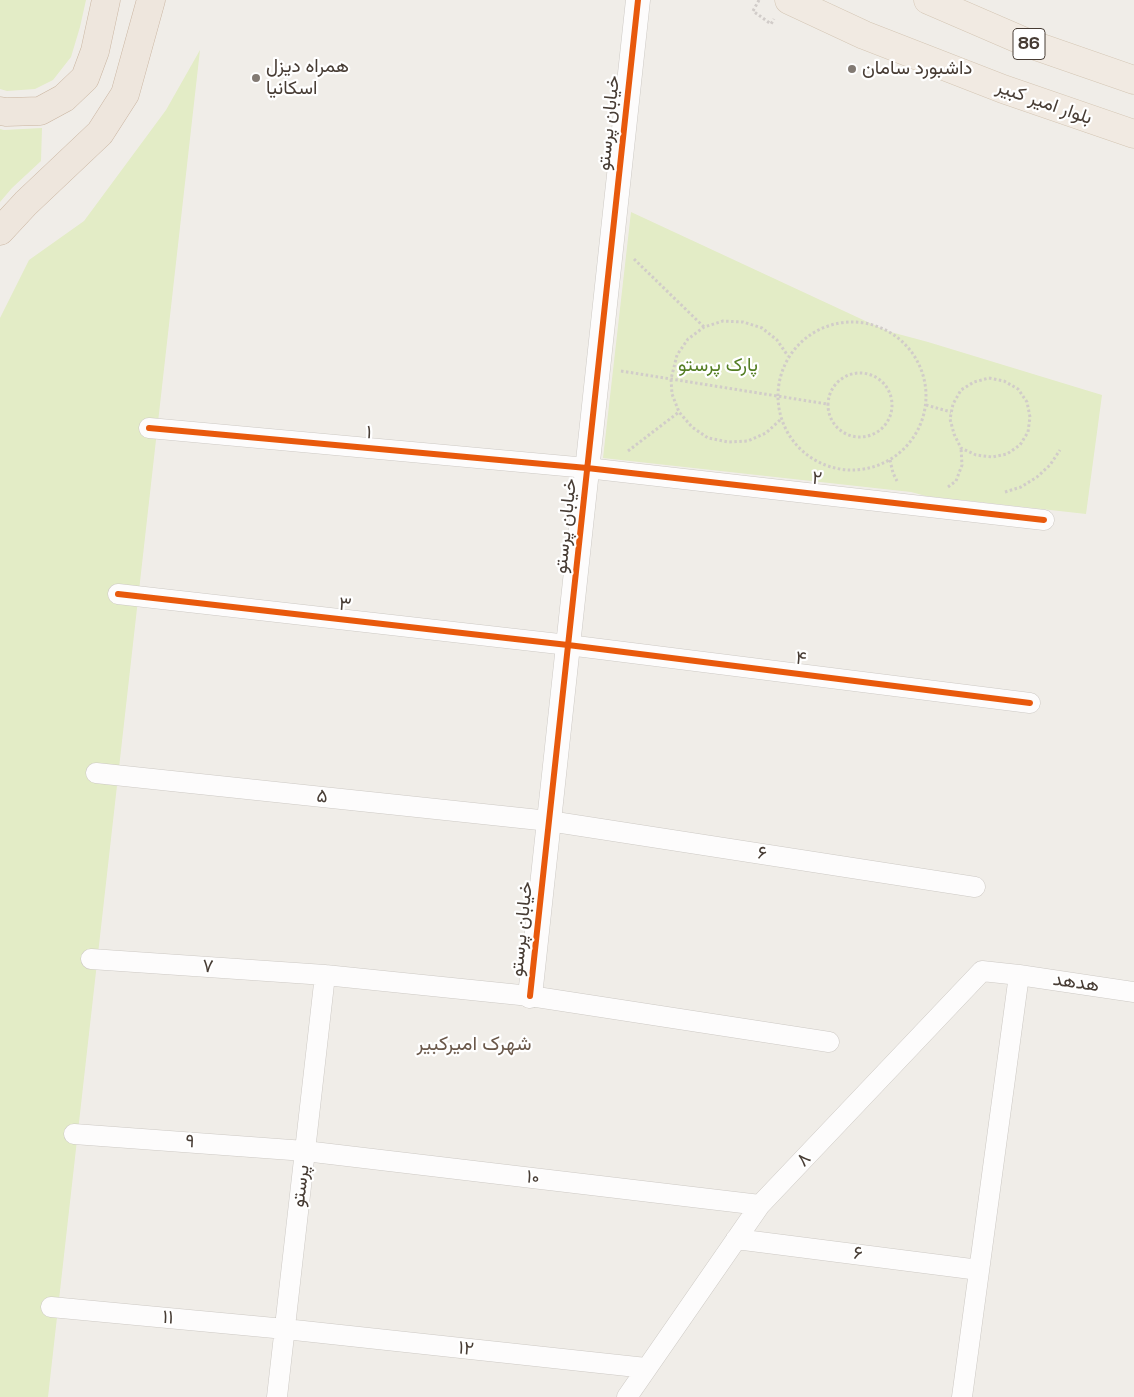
<!DOCTYPE html>
<html>
<head>
<meta charset="utf-8">
<style>
  body { margin:0 }
  canvas { display:block; background:#f0ede8 }
</style>
</head>
<body>
<canvas width="1134" height="1397"></canvas>
<script>
const c = document.querySelector('canvas').getContext('2d');
c.lineJoin = 'round';
function paint(path, color) { c.fillStyle = color; c.fill(path, 'evenodd'); }
const poly = rows => new Path2D(rows.map(r => 'M' + r).join(''));
function stroke(path, color, width, dash) { c.strokeStyle = color; c.lineWidth = width; c.lineCap = dash ? 'butt' : 'round'; c.setLineDash(dash || []); c.stroke(path); }
function write(font, color, halo, rows, align = 'center') {
  c.font = font + ' "Space Grotesk",Vazirmatn,sans-serif'; c.lineWidth = 4.5; c.setLineDash([]); c.textBaseline = 'middle'; c.strokeStyle = halo; c.fillStyle = color; for (const [text, x, y, turn = 0] of rows) {
    c.save(); c.translate(x, y); c.rotate((+turn || 0) * Math.PI / 180); c.textAlign = isNaN(turn) ? turn : align; if (halo) c.strokeText(text, 0, 0); c.fillText(text, 0, 0); c.restore();
  }
}
paint(poly([
  [0,0,86,0,80,27,71,57,53,80,35,89,7,91,0,89],
  [200,50,48,1397,0,1397,0,318,29,260,84,221,166,110],
  [42,128,41,161,12,188,0,202,0,129,4,130],
  [631,212,887,331,928,342,1102,395,1086,514,926,496,911,492,603,458]
]), '#e3ecc6');
const minor = poly([
  [149,428,587,468,1044,520],
  [118,594,568,645,1030,703],
  [96,773,549,821,975,887],
  [91,959,325,975,530,996,829,1042],
  [74,1134,305,1151,760,1205],
  [736,1239,979,1270],
  [51,1307,285,1329,646,1368],
  [277,1397,325,975],
  [627,1397,760,1205,982,971,1019,975,1134,992],
  [962,1397,1019,975]
]);
const tertiary = poly([
  [530,996,638,0]
]);
const primary = poly([
  [789,0,864,35,1003,89,1134,134],
  [928,0,1030,44,1134,80]
]);
const trunk = poly([
  [0,111,6,112,40,111,64,98,85,78,95,51,106,0],
  [0,231,26,203,100,133,125,94,151,0]
]);
stroke(minor, '#cdc9c4', 21);
stroke(tertiary, '#cdc9c4', 25);
stroke(primary, '#d4c6b4', 29);
stroke(trunk, '#cab5a1', 29);
stroke(poly([
  [759,0,753,11,771,24,774,19],
  [634,259,704,327],
  '778 396a74 74 0 1 1 148 0a74 74 0 1 1-148 0Z',
  [621,371,827,404],
  '828 405a32 32 0 1 1 64 0a32 32 0 1 1-64 0Z',
  [989,378,1004,381,1018,389,1027,402,1030,417,1028,432,1020,445,1007,454,992,457,976,455,961,448,954,434,950,419,953,404,961,390,974,382,989,378],
  [926,405,951,412],
  [780,420,766,433,748,441,728,442,708,438,692,427,679,412,672,394,671,379,677,355,688,339,704,327,723,321,743,322,762,328,777,340,788,356],
  [628,451,679,412],
  [890,460,893,473,897,481],
  [948,487,956,481,962,465,961,448],
  [1005,492,1021,487,1037,477,1050,465,1060,450]
]), '#d1ccc9', 3, [2.5, 2.5]);
stroke(minor, '#fdfcfc', 20);
stroke(tertiary, '#fdfcfc', 24);
stroke(primary, '#f1eae2', 28);
stroke(trunk, '#eee6dd', 28);
stroke(poly([
  [149,428,587,468,1044,520],
  [118,594,568,645,1030,703],
  [530,996,638,0]
]), '#e8590c', 6);
for (const [x, y, r, color] of [
  [852,69,5,"#827a73"],
  [256,78,5,"#827a73"]
]) { const dot = new Path2D(); dot.arc(x, y, r, 0, 2 * Math.PI); c.fillStyle = color; c.fill(dot); stroke(dot, '#fff', 2); }
for (const [x, y, w] of [
  [1029,44,32]
]) { const box = new Path2D(); box.roundRect(x - w / 2, y - 15.5, w, 31, 4); c.fillStyle = '#fff'; c.fill(box); stroke(box, '#473c34', 1); }
write('bold 18px', '#473c34', null, [
  ["86",1029,44]
]);
write('19px', '#473c34', '#fff', [
  ["همراه دیزل",266,67],
  ["اسکانیا",266,89],
  ["داشبورد سامان",862,69]
], 'left');
write('19px', '#473c34', '#fff', [
  ["بلوار امیر کبیر",1044,103,19],
  ["خیابان پرستو",609,123,-84],
  ["۱",369,433,5],
  ["۲",817,479,6],
  ["خیابان پرستو",566,526,-84],
  ["۳",345,605,6],
  ["۴",801,659,7],
  ["۵",322,797,6],
  ["۶",762,854,9],
  ["خیابان پرستو",522,929,-84],
  ["۷",208,967,4],
  ["هدهد",1076,983,8],
  ["۹",190,1142,4],
  ["۸",804,1160,-47],
  ["۱۰",533,1178,7],
  ["پرستو",301,1186,-83],
  ["۶",858,1254,7],
  ["۱۱",168,1318,5],
  ["۱۲",466,1349,6]
]);
write('19px', '#537d23', '#fff', [
  ["پارک پرستو",718,366]
]);
write('20px', '#6a584a', '#fff', [
  ["شهرک امیرکبیر",474,1045]
]);
</script>
</body>
</html>
